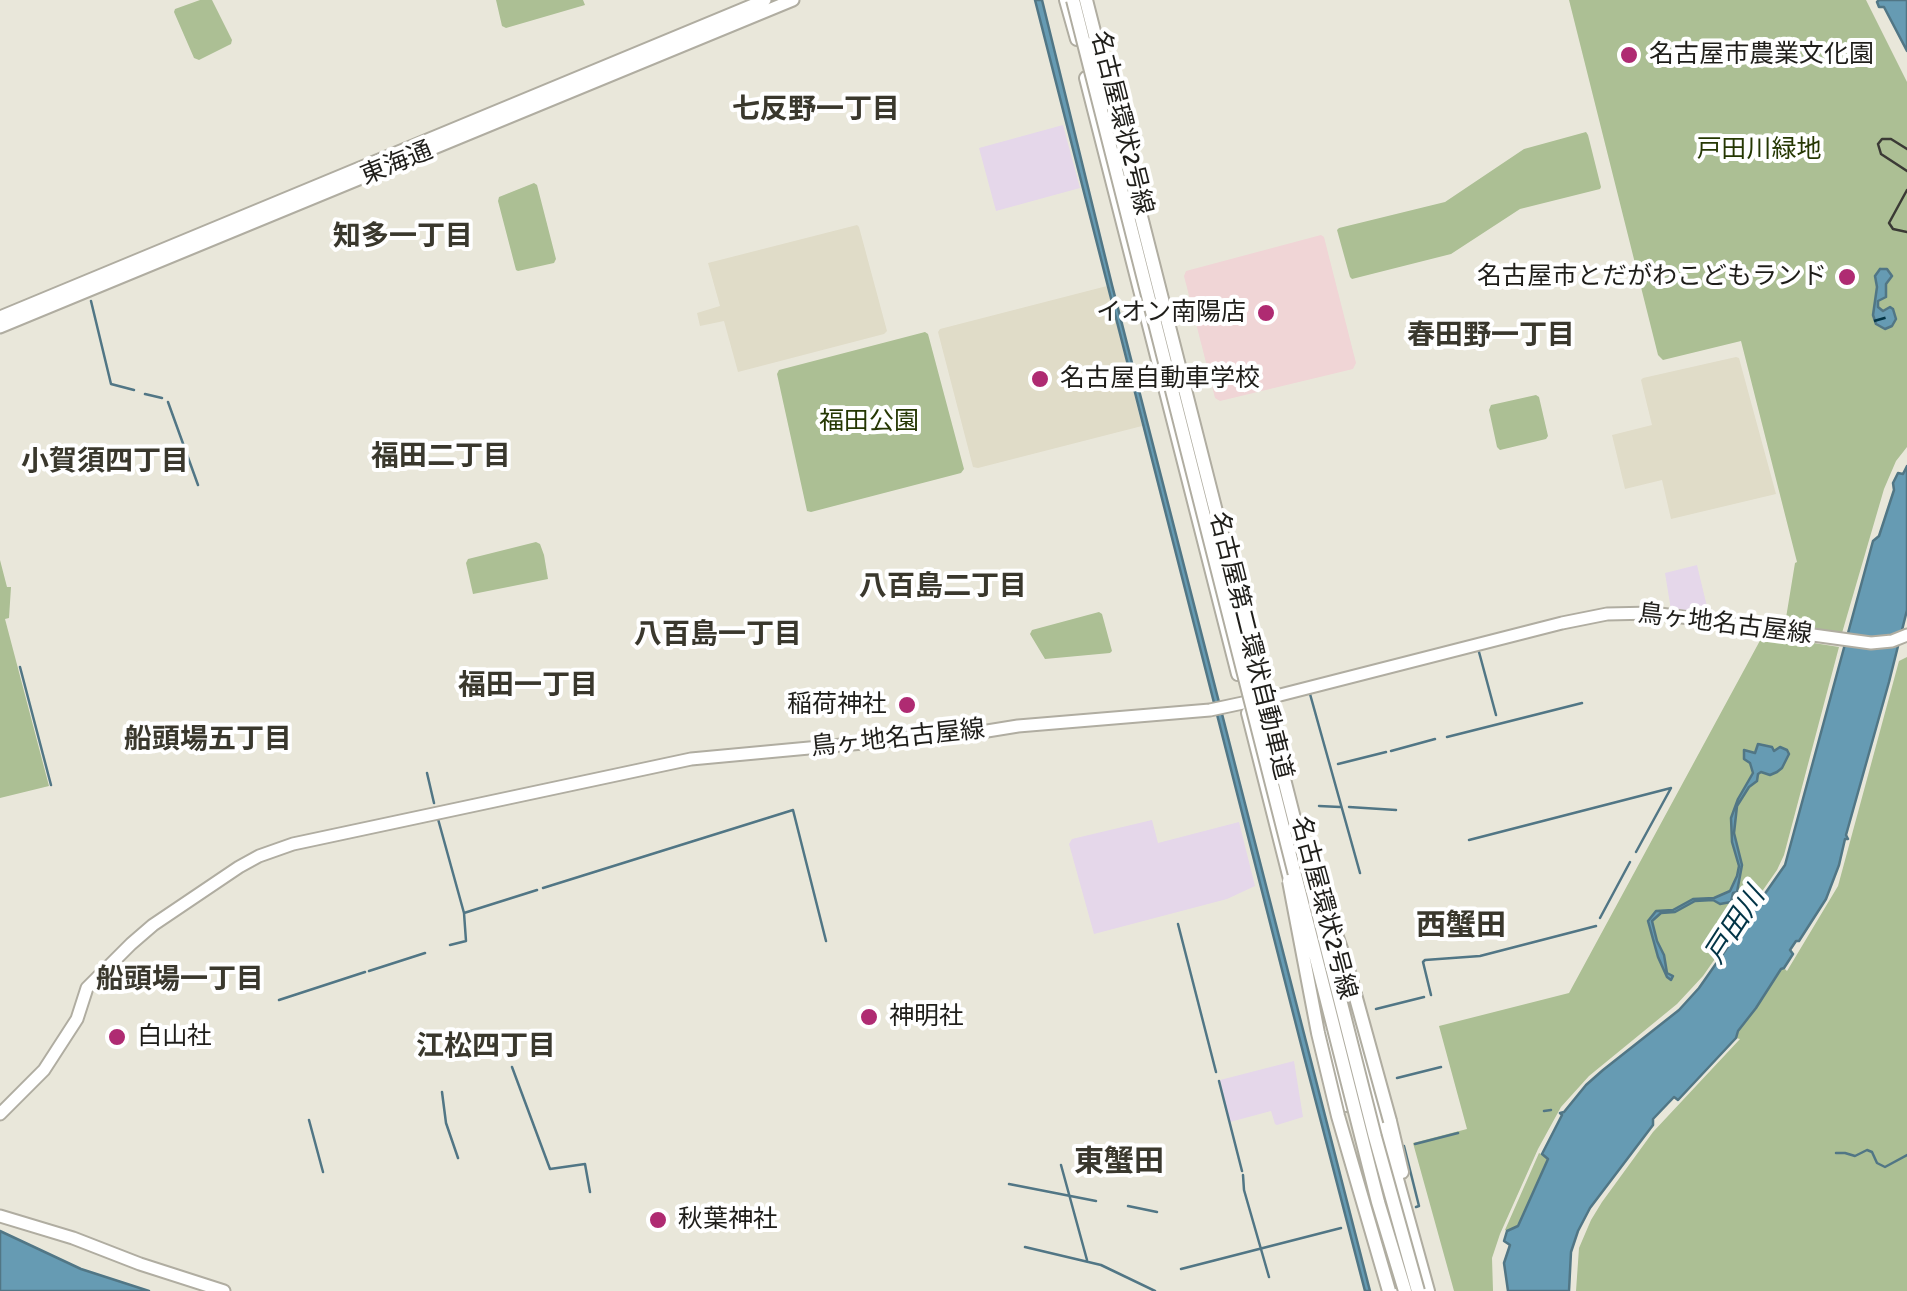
<!DOCTYPE html>
<html>
<head>
<meta charset="utf-8">
<style>
  body { margin:0 }
  canvas { display:block; background:#e9e7da }
</style>
</head>
<body>
<canvas width="1907" height="1291"></canvas>
<script>
const c = document.querySelector('canvas').getContext('2d');
c.lineJoin = 'round';
function paint(path, color) { c.fillStyle = color; c.fill(path, 'evenodd'); }
const poly = rows => new Path2D(rows.map(r => 'M' + r).join(''));
function stroke(path, color, width, dash) { c.strokeStyle = color; c.lineWidth = width; c.lineCap = dash ? 'butt' : 'round'; c.setLineDash(dash || []); c.stroke(path); }
function write(font, color, halo, rows, align = 'center') {
  c.font = font + ' Signika,"Noto Sans JP",sans-serif'; c.lineWidth = 8; c.setLineDash([]); c.textBaseline = 'middle'; c.strokeStyle = halo; c.fillStyle = color; for (const [text, x, y, turn = 0] of rows) {
    c.save(); c.translate(x, y); c.rotate((+turn || 0) * Math.PI / 180); c.textAlign = isNaN(turn) ? turn : align; if (halo) c.strokeText(text, 0, 0); c.fillText(text, 0, 0); c.restore();
  }
}
paint(poly([
  [1321,235,1324,237,1356,363,1353,369,1220,401,1215,398,1184,276,1186,271]
]), '#f0d5d6');
paint(poly([
  [1063,125,1080,188,996,211,979,148],
  [1697,565,1709,615,1671,610,1665,573],
  [1152,820,1158,843,1239,822,1255,886,1227,899,1094,934,1069,844,1072,839],
  [1294,1061,1303,1117,1277,1125,1275,1124,1271,1111,1230,1122,1220,1080]
]), '#e5d7ea');
paint(poly([
  [857,225,859,227,887,331,884,334,738,372,724,321,700,326,697,313,720,306,708,263],
  [1107,286,1142,426,978,468,973,467,938,332,940,329],
  [1736,357,1739,358,1776,494,1671,519,1662,480,1625,489,1612,435,1652,425,1641,380,1643,378]
]), '#e0dcc8');
paint(poly([
  [200,0,212,0,232,40,231,44,199,60,194,58,174,12,175,9],
  [496,0,583,0,585,5,506,28,502,26],
  [1569,0,1866,0,1907,82,1907,447,1896,461,1884,489,1842,633,1785,624,1795,563,1797,562,1741,341,1663,360,1658,355],
  [1586,132,1588,135,1601,187,1600,189,1520,209,1451,254,1352,279,1350,277,1337,230,1339,228,1445,202,1524,149],
  [534,183,537,185,556,259,554,263,518,271,516,270,498,201,499,197],
  [925,332,928,334,964,469,961,473,811,512,807,511,777,374,779,370],
  [1536,395,1539,397,1548,436,1546,439,1500,450,1497,447,1489,410,1491,405],
  [536,542,540,544,544,555,548,579,473,594,466,563,468,559],
  [0,560,7,587,11,587,9,618,5,619,49,786,0,798],
  [1099,612,1102,614,1112,651,1110,653,1045,659,1030,634,1032,630],
  [1763,635,1839,647,1784,855,1777,870,1703,976,1677,1004,1589,1076,1561,1107,1538,1149,1500,1234,1492,1258,1493,1291,1454,1291,1413,1143,1467,1129,1439,1026,1569,993],
  [1907,657,1907,1291,1576,1291,1579,1248,1591,1220,1602,1202,1653,1132,1740,1039,1736,1038,1738,1031,1756,1008,1781,968,1784,968,1787,971,1838,886,1899,661],
  [1539,1153,1549,1158,1518,1227,1507,1231,1505,1230]
]), '#acbf94');
const water = poly([
  [1035,0,1042,0,1112,285,1370,1291,1365,1291,1305,1060,1035,0],
  [1879,0,1907,0,1907,51,1884,7,1879,7,1877,2,1879,0],
  [1880,269,1887,269,1892,276,1886,284,1886,297,1878,301,1878,307,1883,311,1890,307,1893,309,1896,319,1892,326,1885,329,1876,324,1873,315,1877,287,1875,276,1880,269],
  [1907,466,1907,610,1889,682,1846,835,1848,839,1845,839,1839,865,1826,899,1799,941,1796,941,1790,950,1793,954,1784,968,1781,969,1756,1008,1738,1031,1736,1038,1678,1100,1674,1097,1653,1119,1653,1125,1590,1208,1578,1231,1571,1252,1569,1291,1508,1291,1504,1263,1510,1245,1504,1241,1507,1231,1518,1226,1548,1159,1542,1154,1562,1115,1560,1113,1564,1112,1586,1085,1603,1070,1679,1010,1699,988,1785,865,1873,541,1879,536,1894,490,1893,483,1898,473,1903,474,1907,466],
  [1758,744,1772,747,1774,751,1780,747,1787,750,1789,754,1782,768,1777,772,1770,775,1761,772,1758,774,1757,781,1749,787,1737,806,1734,833,1742,865,1737,892,1733,893,1731,902,1720,904,1713,900,1695,901,1675,912,1661,913,1652,921,1657,941,1664,955,1667,973,1673,976,1671,980,1667,977,1658,957,1648,921,1656,911,1673,910,1693,899,1714,898,1730,891,1737,876,1739,866,1732,842,1731,818,1738,799,1753,773,1750,763,1744,759,1744,750,1755,753,1758,744],
  [0,1231,81,1269,149,1291,0,1291,0,1231]
]);
paint(water, '#669bb3');
stroke(water, '#517685', 2.5);
stroke(poly([
  [91,301,111,384,134,390],
  [145,394,162,398],
  [168,402,198,485],
  [1479,652,1496,715],
  [20,667,51,785],
  [1310,694,1360,873],
  [1447,737,1582,703],
  [1391,751,1435,739],
  [1338,764,1386,752],
  [427,773,434,803],
  [1319,806,1340,807],
  [1349,807,1396,810],
  [438,819,464,913,466,941,450,945],
  [1469,840,1671,788,1636,852],
  [543,888,793,810,826,941],
  [464,913,537,890],
  [1600,918,1630,862],
  [1178,924,1216,1072],
  [369,971,425,953],
  [1431,995,1423,962,1425,960,1480,956,1596,926],
  [279,1000,365,972],
  [1376,1009,1424,997],
  [512,1067,550,1169,585,1164,590,1192],
  [1397,1078,1441,1067],
  [1219,1081,1242,1171],
  [442,1092,446,1123,458,1158],
  [1544,1111,1551,1110],
  [309,1120,323,1172],
  [1415,1144,1458,1133],
  [1404,1146,1419,1206,1416,1207],
  [1836,1153,1845,1153,1855,1156,1867,1150,1872,1152,1877,1163,1885,1167,1907,1155],
  [1061,1165,1087,1260],
  [1243,1175,1244,1190,1269,1277],
  [1009,1184,1096,1201],
  [1128,1206,1157,1212],
  [1025,1247,1101,1265,1155,1291],
  [1181,1269,1341,1228]
]), '#517685', 2.5);
stroke(poly([
  [1874,321,1895,315]
]), '#023446', 2.5, [12, 10]);
const major = poly([
  [0,317,765,0],
  [0,327,793,0],
  [0,1114,44,1070,77,1019,87,988,131,944,153,925,239,867,259,856,293,844,691,759,981,732,1018,726,1210,710,1280,695,1562,623,1607,614,1653,613,1871,643,1892,641,1907,635],
  [0,1216,73,1238,140,1264,224,1291]
]);
const highway = poly([
  [1066,0,1077,39],
  [1086,78,1238,674],
  [1248,713,1292,887],
  [1330,937,1428,1291],
  [1311,965,1347,1105],
  [1390,1121,1402,1172],
  [1373,1207,1398,1291]
]);
stroke(major, '#b0ada1', 15);
stroke(highway, '#b0ada1', 16);
stroke(major, '#fff', 11);
stroke(highway, '#fff', 12);
stroke(poly([
  [1907,149,1891,139,1882,139,1878,144,1881,154,1907,171],
  [1907,190,1889,223,1893,229,1907,232]
]), '#3b3a35', 2.5);
const highwayBridge = poly([
  [1073,0,1378,1202,1405,1291],
  [1086,0,1375,1137,1418,1291],
  [1316,876,1348,969,1390,1121],
  [1289,881,1318,1033,1338,1116,1389,1291]
]);
stroke(highwayBridge, '#b0ada1', 16, []);
stroke(highwayBridge, '#fff', 12);
for (const [x, y, r, color] of [
  [1629,55,10,"#af2b72"],
  [1847,277,10,"#af2b72"],
  [1266,313,10,"#af2b72"],
  [1040,379,10,"#af2b72"],
  [907,705,10,"#af2b72"],
  [869,1017,10,"#af2b72"],
  [117,1037,10,"#af2b72"],
  [658,1220,10,"#af2b72"]
]) { const dot = new Path2D(); dot.arc(x, y, r, 0, 2 * Math.PI); c.fillStyle = color; c.fill(dot); stroke(dot, '#fff', 4); }
write('25px', '#1f1e1a', '#fff', [
  ["名古屋市農業文化園",1649,55],
  ["名古屋市とだがわこどもランド",1827,277,"right"],
  ["イオン南陽店",1246,313,"right"],
  ["名古屋自動車学校",1060,379],
  ["稲荷神社",887,705,"right"],
  ["神明社",889,1017],
  ["白山社",137,1037],
  ["秋葉神社",678,1220]
], 'left');
write('25px', '#1f1e1a', '#fff', [
  ["名古屋環状2号線",1121,123,76],
  ["東海通",397,164,-22],
  ["鳥ヶ地名古屋線",1725,625,7],
  ["名古屋第二環状自動車道",1250,646,76],
  ["鳥ヶ地名古屋線",898,739,-6],
  ["名古屋環状2号線",1323,908,75]
]);
write('25px', '#253702', '#fff', [
  ["戸田川緑地",1759,150],
  ["福田公園",869,422]
]);
write('bold 28px', '#3a382d', '#fff', [
  ["七反野一丁目",816,111],
  ["知多一丁目",403,238],
  ["春田野一丁目",1491,337],
  ["福田二丁目",441,458],
  ["小賀須四丁目",105,463],
  ["八百島二丁目",943,588],
  ["八百島一丁目",718,636],
  ["福田一丁目",528,687],
  ["船頭場五丁目",208,741],
  ["船頭場一丁目",180,981],
  ["江松四丁目",486,1048]
]);
write('italic 28px', '#023446', '#fff', [
  ["戸田川",1736,926,-57]
]);
write('bold 30px', '#3a382d', '#fff', [
  ["西蟹田",1461,927],
  ["東蟹田",1119,1163]
]);
</script>
</body>
</html>
